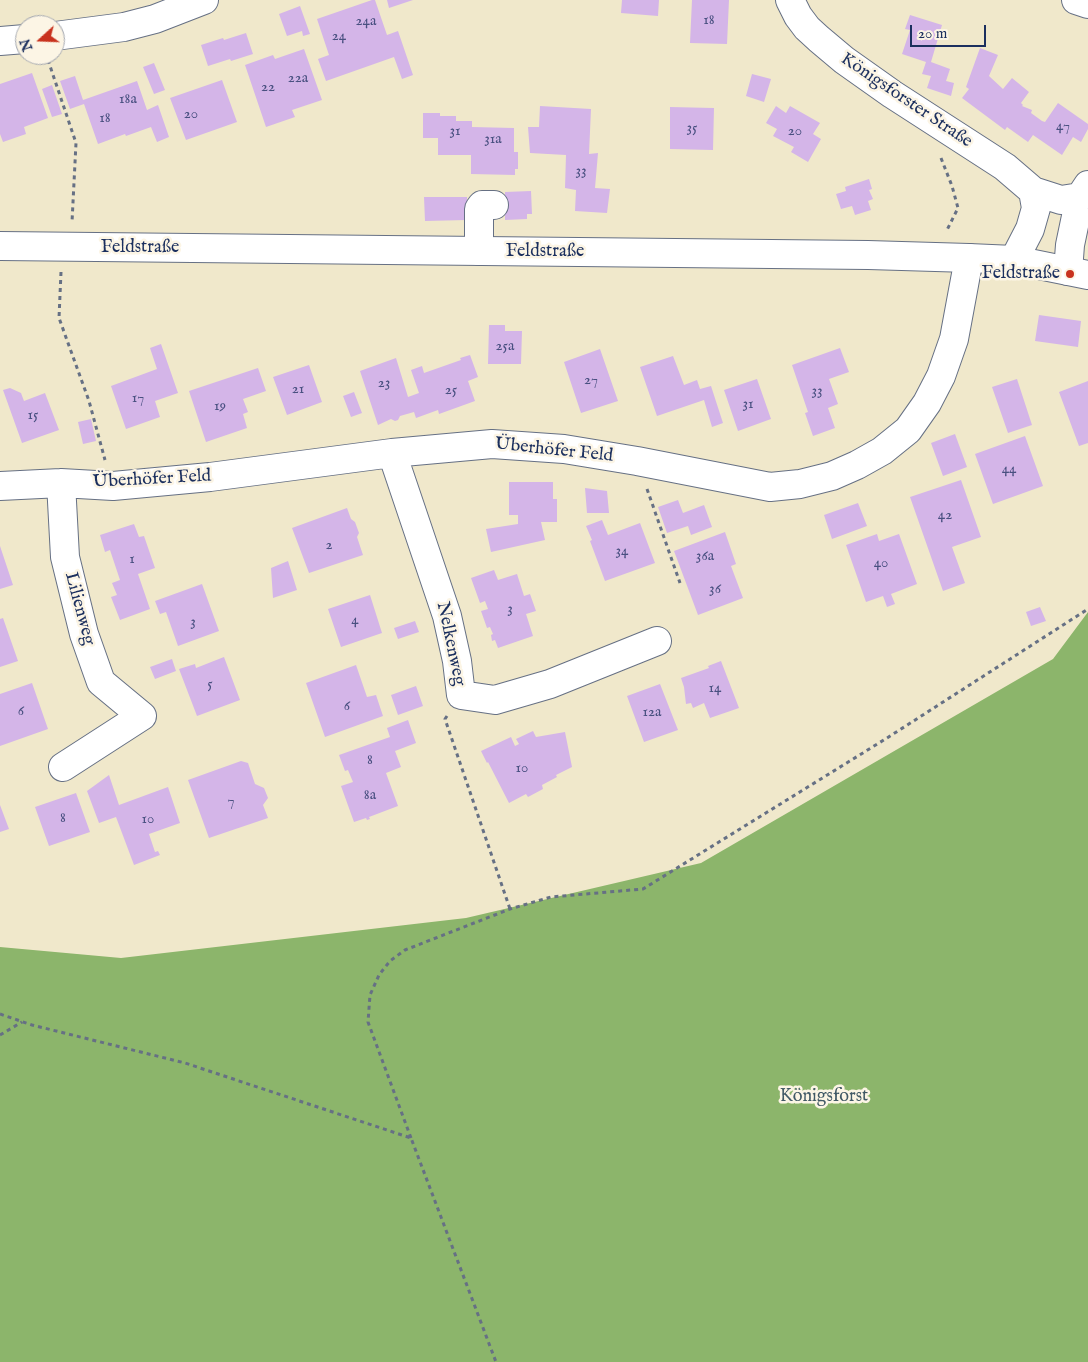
<!DOCTYPE html>
<html>
<head>
<meta charset="utf-8">
<style>
  body { margin:0 }
  #map { position:relative; width:1088px; height:1362px; overflow:hidden; background:#f0e8cb; font-family:"IM FELL English",serif }
  canvas { display:block }
  .north { position:absolute; left:15px; top:15px; width:50px; height:50px; box-sizing:border-box; background:#fcf5e5; border:1px solid #a2a6af; border-radius:50%; rotate:250deg; font-size:14px; font-weight:700; line-height:20px; text-align:center; color:#1b2f5e }
  .north::after { content:''; display:block; margin:auto; width:18px; height:22px; background:#c8321e; clip-path:polygon(50% 0,100% 100%,50% 72%,0 100%) }
  .scale { position:absolute; left:910px; top:25px; width:76px; height:22px; box-sizing:border-box; border:2px solid #1b2f5e; border-top:0; padding-left:6px; font-size:15px; line-height:18px; white-space:nowrap; color:#1b2f5e; -webkit-text-stroke:4px #fcf5e5; paint-order:stroke }
</style>
</head>
<body>
<div id="map">
<canvas width="1088" height="1362"></canvas>
<div class="north">N</div>
<div class="scale">20 m</div>
</div>
<script>
const c = document.querySelector('canvas').getContext('2d');
c.lineJoin = 'round';
function paint(path, color) { c.fillStyle = color; c.fill(path, 'evenodd'); }
const poly = rows => new Path2D(rows.map(r => 'M' + r).join(''));
function stroke(path, color, width, dash) { c.strokeStyle = color; c.lineWidth = width; c.lineCap = dash ? 'butt' : 'round'; c.setLineDash(dash || []); c.stroke(path); }
function write(font, color, halo, rows, align = 'center') {
  c.font = font + ' "IM FELL English",serif'; c.lineWidth = 5; c.setLineDash([]); c.textBaseline = 'middle'; c.strokeStyle = halo; c.fillStyle = color; for (const [text, x, y, turn = 0] of rows) {
    c.save(); c.translate(x, y); c.rotate((+turn || 0) * Math.PI / 180); c.textAlign = isNaN(turn) ? turn : align; if (halo) c.strokeText(text, 0, 0); c.fillText(text, 0, 0); c.restore();
  }
}
paint(poly([
  [1088,612,1088,1362,0,1362,0,947,121,958,466,918,701,863,1053,659]
]), '#8cb56b');
paint(poly([
  [372,0,375,0,387,35,398,31,413,75,402,79,394,57,326,81,318,59,329,55,317,19],
  [387,0,413,0,389,8],
  [622,0,659,0,658,16,621,13],
  [692,0,729,0,727,44,690,43],
  [300,6,310,34,303,36,302,31,287,36,279,14],
  [910,15,942,25,931,62,950,69,946,81,954,83,951,96,927,88,931,76,922,74,926,62,902,54,910,30,905,29],
  [246,33,253,54,231,61,230,59,208,66,201,45,223,38,224,40],
  [980,48,998,55,989,76,1003,89,1012,78,1029,92,1021,103,1023,105,1022,106,1032,110,1031,113,1042,121,1045,122,1058,103,1088,124,1088,129,1081,142,1073,137,1062,155,1033,135,1028,142,1007,127,1005,130,962,98,969,89,966,87],
  [304,49,322,100,292,110,295,117,266,127,245,65,273,55,275,59],
  [154,63,165,90,154,94,143,67],
  [32,73,48,118,24,127,26,134,3,142,0,134,0,84],
  [752,74,771,79,764,102,746,96],
  [75,76,83,100,137,81,147,110,158,105,169,137,157,142,151,127,126,136,125,134,98,144,84,104,70,109,60,81],
  [222,80,237,122,186,140,170,98],
  [52,85,62,114,52,117,42,89],
  [540,106,591,109,589,154,598,153,595,188,610,189,607,213,575,211,576,190,565,188,566,155,530,153,528,127,539,127],
  [776,106,786,113,790,106,820,123,813,134,821,139,808,162,791,152,794,147,773,136,777,129,766,123],
  [670,107,714,108,713,150,670,149],
  [423,113,440,113,440,116,456,116,456,121,472,121,472,127,514,128,514,152,518,152,518,169,515,169,515,175,471,174,471,155,438,155,438,138,423,138],
  [869,179,872,189,869,190,873,199,868,201,871,210,855,215,852,206,841,209,836,194,846,191,845,187],
  [531,191,532,214,527,214,527,219,505,220,505,192],
  [424,197,467,197,467,220,425,221],
  [1039,315,1081,321,1078,347,1035,341],
  [489,325,505,325,505,331,522,331,521,364,488,364],
  [161,344,178,393,155,401,160,417,126,429,111,386,157,369,150,348],
  [840,348,849,372,829,379,838,404,828,408,835,428,813,436,805,413,808,412,792,365],
  [600,349,618,401,581,413,564,362],
  [470,355,478,377,468,381,475,401,439,414,438,410,416,418,414,412,400,416,398,420,395,421,391,419,378,425,360,371,396,358,408,397,419,393,411,370,422,366,424,373,461,360,460,358],
  [673,356,684,385,697,380,700,389,711,386,723,423,712,427,704,400,657,416,640,367],
  [309,365,322,402,287,415,273,377],
  [258,368,266,391,243,399,248,412,243,414,247,428,206,442,189,391],
  [757,379,771,419,738,431,724,390],
  [1017,379,1032,425,1008,433,992,387],
  [1088,381,1088,443,1079,446,1059,392],
  [10,388,21,393,24,401,45,393,59,430,22,443,3,390],
  [354,392,362,413,351,417,343,396],
  [91,419,96,441,83,444,78,422],
  [955,434,967,467,943,476,931,443],
  [1025,436,1043,486,993,504,975,454],
  [961,480,981,537,952,547,965,583,943,591,910,497],
  [509,482,553,482,553,499,557,499,557,522,541,522,545,540,491,552,486,529,518,524,518,515,509,515],
  [585,488,607,491,609,513,587,513],
  [678,500,683,513,704,505,712,527,691,535,688,526,667,533,658,507],
  [858,503,867,526,832,539,824,515],
  [347,508,351,519,355,522,359,533,357,537,363,555,309,573,292,528],
  [602,520,608,535,640,523,655,563,605,581,590,541,592,540,586,526],
  [134,524,139,537,144,536,155,568,138,574,150,609,120,620,111,597,117,595,112,583,120,580,110,550,105,552,100,535],
  [725,532,736,564,731,566,743,598,698,615,674,551],
  [877,534,879,541,899,534,917,584,891,594,895,604,887,607,883,596,866,602,846,545],
  [0,546,13,585,0,589],
  [288,561,297,590,273,598,271,568],
  [494,570,498,580,517,574,524,596,530,594,536,611,526,614,533,636,498,648,495,640,492,641,491,635,493,634,490,627,487,628,481,611,488,609,485,601,480,603,471,578],
  [202,584,219,631,178,646,166,612,160,614,155,601],
  [370,595,382,633,341,647,328,609],
  [1040,607,1046,621,1031,626,1026,612],
  [3,618,18,661,0,667,0,619],
  [415,621,419,632,398,639,394,628],
  [224,657,240,700,197,716,179,669,195,664,196,668],
  [172,659,176,671,155,679,150,667],
  [721,661,739,708,710,718,704,703,693,708,691,703,686,704,684,687,681,678,709,668,708,666],
  [356,665,367,697,376,695,383,716,325,737,306,683],
  [32,683,48,729,0,746,0,694],
  [660,684,678,730,644,742,627,696],
  [416,686,423,706,398,715,391,695],
  [408,720,416,743,395,751,401,767,386,773,398,806,369,817,370,819,367,820,366,818,354,822,341,786,353,782,348,770,345,771,339,755,390,737,387,728],
  [533,731,536,737,565,732,572,767,556,775,557,777,542,785,543,789,528,797,526,794,509,803,488,762,487,763,481,751,511,737,515,746,519,744,516,739],
  [241,761,248,763,255,784,264,788,268,798,263,805,268,818,209,838,188,780],
  [109,775,119,805,168,787,180,823,149,834,155,852,158,851,160,855,134,865,116,817,99,823,87,791],
  [76,793,90,832,49,846,35,807],
  [0,805,9,829,0,832]
]), '#d4b5e8');
const minor = poly([
  [790,0,798,16,807,28,819,39,844,60,892,94,1005,167,1033,191,1036,208,1030,229,1014,260],
  [1076,0,1088,4],
  [55,36,124,27,155,19,204,0],
  [0,41,25,39],
  [1033,191,1061,200,1080,197],
  [479,251,479,209,482,205,494,205],
  [1068,271,1070,245,1080,197,1088,185],
  [392,453,447,616,457,661,461,695,495,700,550,684,657,641],
  [61,483,65,557,84,634,101,682,142,716,63,767],
  [0,486,61,483,113,486,210,477,392,453,492,444,564,449,637,461,770,487,800,484,832,476,857,465,882,451,908,430,927,403,941,376,954,339,969,258]
]);
const major = poly([
  [0,246,868,255,969,258,1014,260,1088,275]
]);
stroke(minor, '#667084', 30);
stroke(major, '#667084', 30);
stroke(poly([
  [48,60,76,143,72,222],
  [941,158,952,186,958,208,946,232],
  [61,272,59,318,89,401,105,460],
  [647,489,680,583],
  [447,716,445,719,510,909],
  [0,1014,32,1025,185,1063,411,1138,496,1362],
  [0,1035,22,1022],
  [411,1138,368,1022,370,995,379,975,390,961,405,950,510,909,551,897,643,889,887,738,1088,609]
]), '#667084', 3, [4, 4]);
stroke(minor, '#fff', 28);
stroke(major, '#fff', 28);
for (const [x, y, r, color] of [
  [1070,274,5,"#c8321e"]
]) { const dot = new Path2D(); dot.arc(x, y, r, 0, 2 * Math.PI); c.fillStyle = color; c.fill(dot); stroke(dot, '#fcf5e5', 2); }
write('15px', '#495080', null, [
  ["18",709,21],
  ["24a",366,22],
  ["24",339,37],
  ["22a",298,79],
  ["22",268,88],
  ["18a",128,100],
  ["20",191,115],
  ["18",105,119],
  ["47",1063,127],
  ["35",692,129],
  ["31",455,132],
  ["20",795,132],
  ["31a",493,140],
  ["33",581,172],
  ["25a",505,347],
  ["27",591,381],
  ["23",384,384],
  ["21",298,390],
  ["25",451,391],
  ["33",817,392],
  ["17",138,399],
  ["31",748,405],
  ["19",220,407],
  ["15",33,416],
  ["44",1009,470],
  ["42",945,516],
  ["2",329,546],
  ["34",622,552],
  ["36a",705,557],
  ["1",132,560],
  ["40",881,564],
  ["36",715,590],
  ["3",510,610],
  ["4",355,621],
  ["3",193,623],
  ["5",210,685],
  ["14",715,689],
  ["6",347,707],
  ["6",21,712],
  ["12a",652,713],
  ["8",370,761],
  ["10",522,769],
  ["8a",370,796],
  ["7",231,802],
  ["8",63,819],
  ["10",148,820]
]);
write('18px', '#1b2f5e', '#fcf5e5', [
  ["Königsforster Straße",906,101,34],
  ["Feldstraße",140,248],
  ["Feldstraße",545,252],
  ["Überhöfer Feld",554,451,6],
  ["Überhöfer Feld",152,480,-3],
  ["Lilienweg",79,609,75],
  ["Nelkenweg",450,644,78]
]);
write('18px', '#1b2f5e', '#fcf5e5', [
  ["Feldstraße",1060,274]
], 'right');
write('18px', '#405865', '#fcf5e5', [
  ["Königsforst",824,1097]
]);
</script>
</body>
</html>
